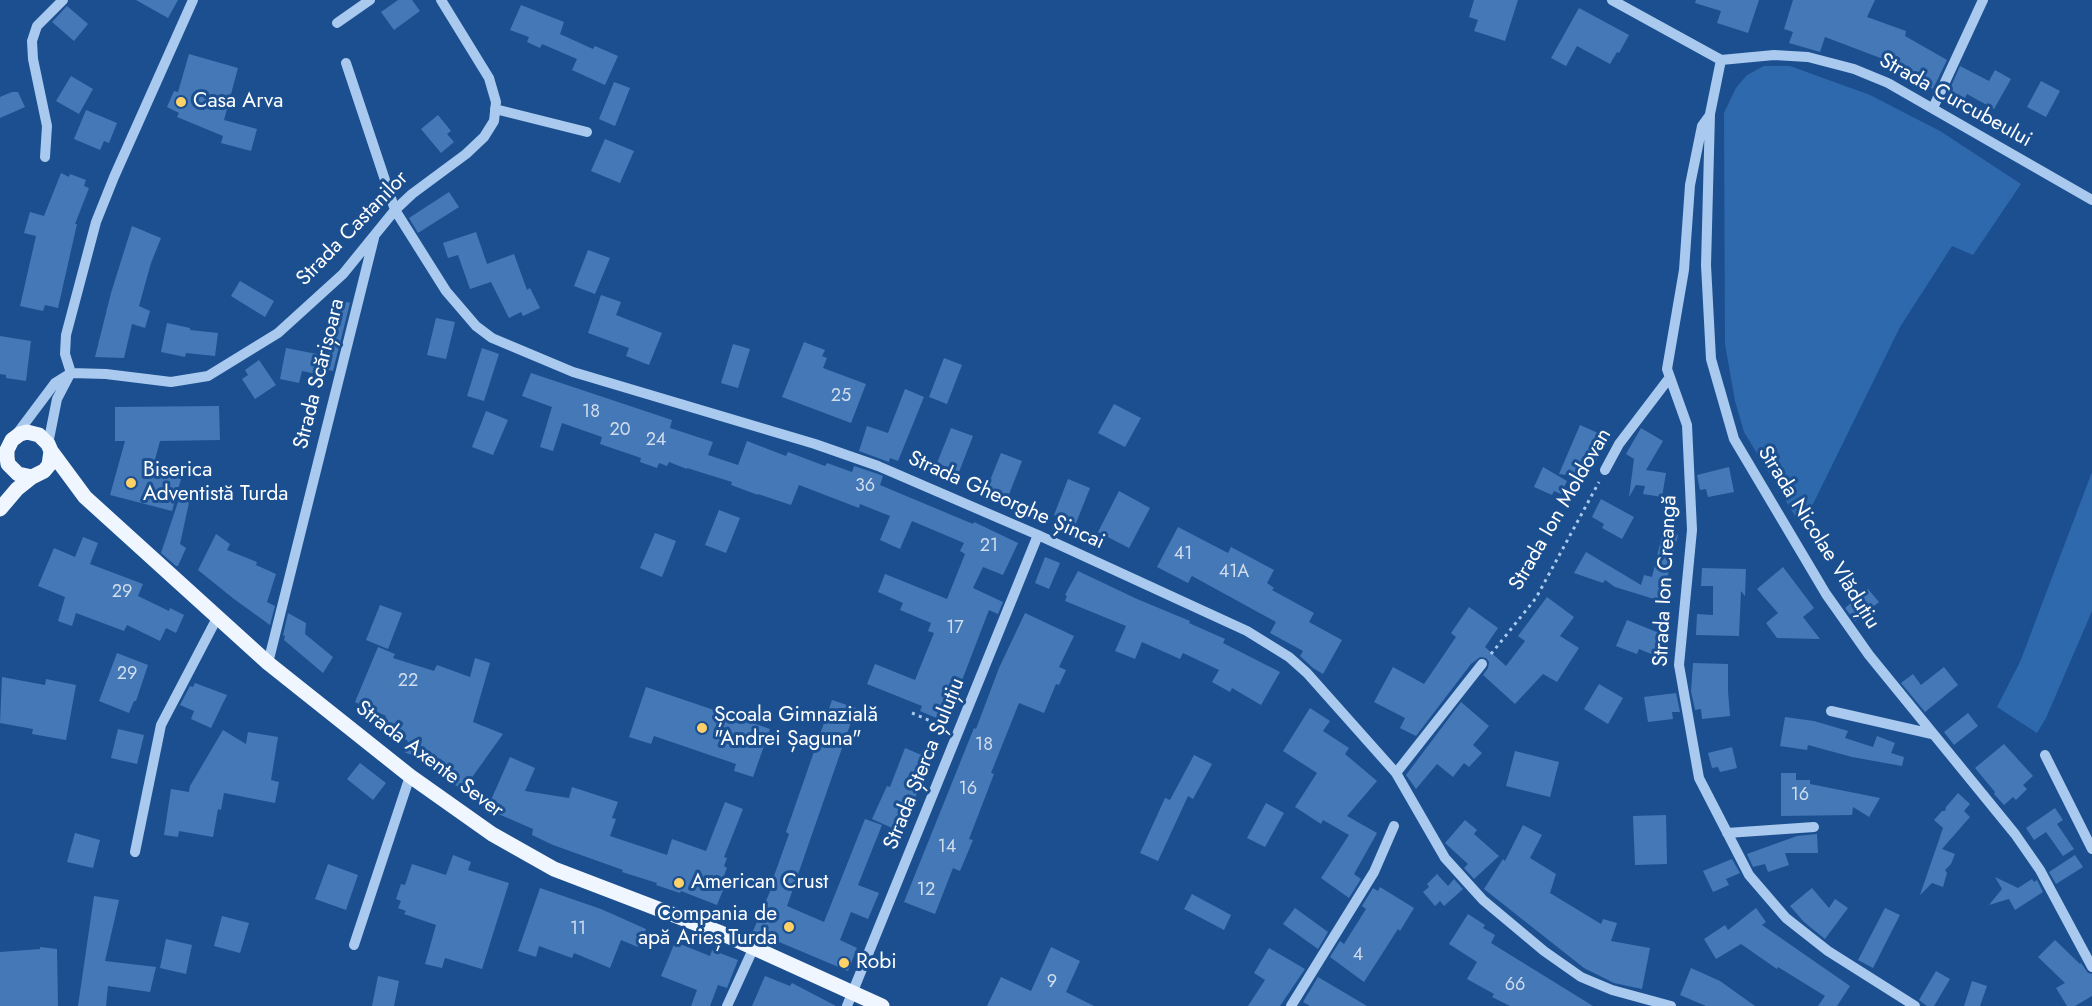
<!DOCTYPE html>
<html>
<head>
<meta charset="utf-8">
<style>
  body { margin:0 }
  canvas { display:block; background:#1b4f8f }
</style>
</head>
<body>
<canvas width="2092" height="1006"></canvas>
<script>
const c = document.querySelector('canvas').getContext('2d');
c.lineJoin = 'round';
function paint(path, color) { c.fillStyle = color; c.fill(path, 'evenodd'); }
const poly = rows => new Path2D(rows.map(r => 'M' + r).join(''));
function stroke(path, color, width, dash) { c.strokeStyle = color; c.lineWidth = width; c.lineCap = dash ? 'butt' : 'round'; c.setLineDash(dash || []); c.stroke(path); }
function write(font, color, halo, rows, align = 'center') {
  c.font = font + ' Jost,sans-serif'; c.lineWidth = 6; c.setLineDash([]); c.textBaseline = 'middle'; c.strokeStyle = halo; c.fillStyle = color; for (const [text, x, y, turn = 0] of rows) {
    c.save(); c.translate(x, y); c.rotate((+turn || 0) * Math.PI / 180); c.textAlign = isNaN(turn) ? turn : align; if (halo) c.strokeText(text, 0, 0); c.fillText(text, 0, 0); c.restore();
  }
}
paint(poly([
  [1764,66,1790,66,1870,95,1940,131,2021,184,1973,255,1952,246,1900,327,1813,504,1795,516,1744,432,1735,401,1725,344,1724,113,1736,88,1747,75],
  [2092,472,2092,611,2046,718,2037,733,1997,707,2020,662]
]), '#2e69ad');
paint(poly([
  [136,0,178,0,168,18],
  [398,0,412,0,420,11,394,30,381,12],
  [1474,0,1518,0,1505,41,1474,31,1478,20,1469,17],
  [1696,0,1759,0,1748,33,1717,23,1721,11,1695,3],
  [1793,0,1875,0,1867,17,1906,31,1905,36,1947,60,1933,89,1909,77,1912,70,1825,37,1820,52,1789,43,1793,32,1784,29],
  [521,5,564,22,560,34,593,49,595,46,618,56,605,85,572,70,577,59,542,44,540,48,527,42,529,37,510,30],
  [67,6,88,24,74,41,52,22],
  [1579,8,1629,35,1619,53,1617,52,1610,64,1577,46,1566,66,1551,58],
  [189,54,238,68,224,120,257,129,251,151,221,143,223,136,177,117,179,113,167,107,174,91,178,92],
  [1960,66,1989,81,1995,70,2011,79,1994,109,1967,94,1961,106,1946,98],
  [71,76,93,89,79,114,56,101],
  [2041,81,2060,91,2046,117,2027,107],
  [614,82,630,88,615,126,599,119],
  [12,92,18,92,25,107,0,118,0,97],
  [86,110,117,123,109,143,104,141,100,150,74,139],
  [438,115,451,131,447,134,454,142,441,153,421,129],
  [605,139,634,151,620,183,591,171],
  [61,173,69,177,70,174,86,180,84,186,89,188,75,224,77,224,58,308,45,305,43,311,20,306,36,236,24,233,30,212,44,216],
  [449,192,459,207,418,233,409,218],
  [132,226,161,238,151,263,139,306,150,311,145,328,132,324,124,358,95,357,111,293],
  [476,232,487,264,514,254,527,290,530,288,540,308,523,316,521,312,509,318,491,282,470,289,458,255,448,258,443,243],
  [588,250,610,258,595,294,574,286],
  [240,281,274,301,265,317,231,296],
  [601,295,621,302,616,315,662,333,649,365,626,356,629,348,588,333],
  [338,299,350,303,333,371,323,369,322,375,302,371,299,383,280,379,286,348,322,355],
  [436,318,455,322,446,359,427,355],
  [167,323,190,328,190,330,218,333,215,356,186,353,185,357,161,352],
  [0,336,31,341,26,381,6,378,6,375,0,374],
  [804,342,825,350,822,356,827,358,823,368,866,384,851,423,782,397],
  [733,344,750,349,738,388,721,383],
  [482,348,499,354,484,401,467,396],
  [944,358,962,365,947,404,929,397],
  [259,360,276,385,255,399,242,379,248,375,245,370],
  [531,373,672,420,670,428,713,442,708,455,738,465,747,441,786,456,788,452,825,466,827,463,852,472,854,466,875,473,883,476,880,485,973,524,974,522,1018,543,1003,575,983,567,973,588,1003,602,998,614,989,610,946,722,920,711,922,706,867,684,875,664,915,680,934,633,928,631,931,623,900,610,903,603,878,592,885,574,947,599,965,554,960,551,964,543,912,521,900,549,880,540,890,516,860,504,859,508,799,485,791,505,758,494,758,495,731,485,732,482,687,468,687,469,669,462,667,466,659,463,657,468,640,462,641,458,600,444,602,437,562,423,553,451,540,447,552,407,522,396],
  [905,389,924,397,898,461,890,458,889,462,859,451,867,426,888,433],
  [1114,404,1141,418,1125,447,1098,433],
  [219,406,220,440,160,441,152,471,181,479,172,511,110,495,125,441,115,441,115,407],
  [486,411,508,420,493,455,472,447],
  [1580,425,1607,437,1595,464,1588,461,1581,477,1559,474],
  [951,428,973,436,959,472,937,463],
  [1641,428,1663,441,1646,470,1666,473,1662,497,1643,494,1645,486,1636,485,1629,497,1634,459,1626,454],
  [1001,453,1022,461,1008,497,987,488],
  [1543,467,1567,481,1561,494,1554,491,1552,495,1534,487],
  [1729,467,1734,492,1708,497,1706,489,1700,490,1697,475],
  [1068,479,1090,488,1076,523,1054,515],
  [1119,491,1150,508,1129,548,1098,532],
  [180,496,190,498,180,544,186,548,178,566,176,566,161,553],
  [1601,499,1634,517,1622,539,1602,528,1604,524,1592,517],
  [719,510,740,518,726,553,705,545],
  [1178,527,1228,553,1231,547,1274,570,1267,583,1274,588,1272,590,1314,613,1309,622,1342,640,1323,674,1313,668,1300,656,1303,651,1270,633,1276,622,1192,576,1188,583,1157,567],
  [1663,532,1678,535,1666,582,1670,583,1664,602,1615,587,1605,580,1603,583,1574,573,1586,552,1641,585,1644,575,1652,577],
  [655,533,676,541,662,577,640,568],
  [216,534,230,544,227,550,257,562,256,565,276,574,267,602,275,606,270,625,234,599,198,570],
  [83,537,98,543,90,564,143,584,138,596,169,611,170,608,184,615,176,633,166,628,160,641,127,625,124,631,76,613,72,626,58,621,65,597,38,586,54,548,75,557],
  [1045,557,1060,563,1049,589,1035,583],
  [1783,567,1814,608,1803,617,1820,639,1777,638,1766,623,1778,613,1757,589],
  [1702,568,1746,569,1745,596,1741,591,1739,636,1696,635,1697,614,1713,615,1713,586,1701,586],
  [1078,571,1137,599,1190,621,1189,623,1225,639,1223,643,1280,672,1261,705,1232,688,1230,692,1212,682,1219,670,1183,653,1180,659,1142,642,1135,659,1115,651,1126,626,1065,601,1067,596,1065,595],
  [1868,589,1879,602,1855,621,1845,608],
  [1547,597,1574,617,1560,636,1579,648,1557,682,1543,674,1515,704,1483,675,1488,668,1489,662,1486,658,1480,657,1471,664,1416,736,1400,728,1405,718,1374,702,1393,667,1424,684,1456,637,1451,633,1469,607,1498,628,1485,647,1506,666,1525,641,1518,636],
  [380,605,402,613,388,649,366,640],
  [288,613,306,623,305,634,333,657,323,673,284,640,285,636,283,635],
  [1025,613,1074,636,1059,667,1066,670,1059,685,1056,684,1044,713,1019,703,991,773,994,774,969,839,973,840,960,871,953,868,935,914,904,902,974,728,976,729,999,668],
  [1627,620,1664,635,1656,656,1639,649,1637,654,1616,646],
  [378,647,395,654,393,658,434,671,437,665,470,677,475,658,490,663,473,722,503,734,463,790,437,773,440,766,404,752,408,741,381,724,386,716,355,702],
  [117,653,148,665,136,701,134,701,129,713,99,701],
  [1693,663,1728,664,1728,691,1730,716,1702,719,1701,709,1695,710,1691,691],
  [1944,667,1958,685,1925,712,1901,683,1913,674,1921,685],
  [2,677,45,685,46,679,76,685,66,740,32,734,33,729,0,723],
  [195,683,227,695,211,728,191,719,194,711,180,705,190,686,193,687],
  [1599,684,1623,698,1608,724,1584,709],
  [646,687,770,729,753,777,734,771,736,764,654,736,651,744,629,737],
  [1676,693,1680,712,1672,712,1673,719,1648,722,1644,697],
  [832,700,856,708,787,906,824,922,865,819,882,825,858,885,879,893,868,919,851,912,840,940,857,948,848,971,753,931,772,887,770,887,789,834,786,832],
  [1461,702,1489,726,1473,745,1482,753,1469,767,1464,763,1453,777,1437,764,1416,789,1406,775],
  [1310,708,1330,721,1323,731,1349,748,1345,754,1377,781,1347,816,1377,833,1354,874,1361,879,1349,898,1321,878,1349,835,1323,820,1321,824,1295,807,1317,773,1283,751],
  [1968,713,1978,726,1954,745,1944,732],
  [1785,717,1814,721,1848,731,1845,738,1873,747,1877,736,1895,743,1891,753,1904,757,1902,766,1852,757,1808,745,1807,750,1780,746],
  [118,729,144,735,137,764,111,758],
  [223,730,246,744,248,732,278,737,271,780,279,782,275,803,224,793,221,810,218,809,213,837,179,831,178,837,164,835,171,789,189,792,190,786],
  [2004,744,2033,776,2023,785,2027,789,2016,800,2013,797,2004,805,1994,794,1995,792,1975,768],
  [1732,747,1737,768,1720,772,1718,767,1712,768,1708,753],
  [905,748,931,759,901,832,872,819,887,786,890,787],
  [1515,751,1559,762,1550,797,1506,786],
  [1194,755,1212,764,1193,799,1188,796,1158,861,1140,853,1165,798,1170,800],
  [510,757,535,768,525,791,569,798,572,787,618,802,612,818,616,819,610,836,667,855,672,839,706,851,725,802,743,809,724,857,727,858,724,866,727,868,719,888,723,890,717,905,681,891,680,893,656,885,657,883,622,872,623,870,553,845,532,835,533,829,487,809],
  [360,763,386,783,373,800,347,779],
  [1781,773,1796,773,1796,780,1810,780,1810,784,1880,798,1869,817,1853,807,1852,815,1781,816],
  [1958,793,1970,804,1964,811,1970,817,1942,849,1955,854,1951,864,1945,870,1947,873,1943,887,1932,883,1920,895,1943,828,1934,820,1942,811,1945,811,1946,807],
  [1266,803,1284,813,1265,847,1247,838],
  [2055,808,2063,820,2057,824,2074,849,2063,856,2046,832,2034,840,2026,828],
  [1666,815,1667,864,1635,865,1633,816],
  [1465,820,1477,830,1474,834,1499,856,1474,879,1464,868,1468,864,1445,843],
  [1523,825,1542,835,1530,858,1556,874,1550,893,1601,924,1603,919,1617,923,1611,941,1650,948,1642,989,1614,983,1584,968,1484,889,1503,859,1505,861],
  [75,833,100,840,93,868,67,862],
  [1817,834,1818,853,1785,853,1789,865,1768,872,1765,864,1753,867,1747,854,1797,836],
  [453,855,471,862,468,870,509,883,482,969,445,958,442,968,425,964,436,925,404,914,406,911,398,908,401,901,396,899,401,884,405,885,412,864,446,875],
  [2075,855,2083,867,2056,884,2049,872],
  [1732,859,1740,873,1726,879,1729,885,1713,892,1703,871],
  [328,864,358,875,346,910,315,899],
  [1437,874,1448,886,1454,879,1463,889,1444,906,1440,901,1435,906,1423,892,1429,887,1427,884],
  [1995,877,2018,888,2032,879,2034,882,2037,880,2043,892,2015,910,2009,899,1989,905,2002,889],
  [1380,887,1414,908,1400,931,1398,929,1364,982,1330,957,1340,941,1344,944,1366,909,1362,906,1373,888,1378,891],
  [540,888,601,909,646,929,638,947,621,940,610,968,574,953,572,958,539,946,536,957,518,951],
  [1812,888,1829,908,1835,899,1848,908,1825,939,1804,922,1790,906],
  [1192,894,1231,915,1224,930,1184,909],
  [94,896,119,900,105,961,156,967,150,992,108,986,106,1006,78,1006],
  [1295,908,1328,932,1318,949,1283,924],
  [1756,908,1766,922,1762,925,1850,986,1837,1006,1818,1006,1825,996,1778,967,1777,969,1741,944,1716,959,1704,939,1725,925,1728,930],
  [1885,908,1900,915,1873,968,1858,960],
  [1468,914,1485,925,1483,928,1495,935,1491,943,1593,1006,1510,1006,1492,997,1494,994,1467,979,1477,962,1449,944],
  [222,916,249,923,240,953,214,946],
  [166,939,192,945,186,974,160,968],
  [2055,940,2080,964,2081,963,2088,973,2092,974,2092,996,2075,1006,2067,1006,2056,988,2065,983,2038,957],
  [675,942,710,956,712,950,738,960,727,988,718,985,710,1006,691,1006,697,990,661,976],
  [40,947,57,949,58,1006,0,1006,0,952,40,949],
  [1051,947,1080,961,1066,992,1094,1006,987,1006,1001,977,1031,991],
  [1269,948,1305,969,1280,1006,1248,1006,1265,980,1254,973],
  [1691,968,1720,981,1755,1006,1706,1006,1680,995],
  [1936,971,1950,979,1934,1006,1927,1006,1919,1000],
  [378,976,399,981,394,1006,372,1006],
  [765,976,790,986,792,983,836,1006,752,1006],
  [1318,977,1367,1006,1310,1006,1303,1002],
  [1972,981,1987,986,1980,1006,1964,1006]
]), '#4478b7');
stroke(poly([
  [1491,654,1536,598,1599,482],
  [912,713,945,727]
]), '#a9c9ee', 3, [3, 4.5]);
stroke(poly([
  [1612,0,1721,60],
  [337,23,370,0],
  [1721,60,1710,114,1706,265,1711,359,1734,439,1826,594,1869,655,2015,834,2040,870,2092,967],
  [1721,60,1774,55,1808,57,1854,69,1888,83,2092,200],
  [346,63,395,210,446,291,476,326,492,338,573,372,815,444,878,466,1038,535,1247,631,1289,657,1307,673,1396,773,1445,858,1483,900,1544,951,1581,977,1612,990,1671,1006],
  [1933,108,1983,0],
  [495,109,587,132],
  [1710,115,1702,126,1690,185,1684,270,1667,369,1687,425,1692,530,1679,665,1699,778,1749,875,1786,918,1828,951,1915,1006],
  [45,157,47,126,33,59,32,41,37,26,63,0],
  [71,373,65,354,66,335,96,222,114,177,193,0],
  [16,435,55,383,71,373,106,374,171,382,208,376,278,333,343,274,395,210,412,194,466,154,484,137,494,121,496,102,489,78,441,0],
  [48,444,57,399,69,376],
  [1605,470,1619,444,1670,377],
  [268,663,374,238],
  [1831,711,1932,734],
  [2045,755,2092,849],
  [1396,773,1482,664],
  [1727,833,1814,827],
  [135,852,161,725,217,618],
  [354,945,410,776],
  [727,1006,754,947],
  [847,1006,1038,535],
  [1291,1006,1374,872,1394,826]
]), '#a9c9ee', 10);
stroke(poly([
  [51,451,85,497,268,663,410,776,492,834,554,869,721,933,882,1006],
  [0,509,17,489,32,477,44,471,49,465,51,451,48,444,39,435,27,432,20,434,12,440,7,450,7,457,8,464,18,474,32,477]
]), '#f0f6ff', 15);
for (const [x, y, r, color] of [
  [181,102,6,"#ffd166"],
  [131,483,6,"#ffd166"],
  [702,728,6,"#ffd166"],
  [679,883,6,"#ffd166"],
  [789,927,6,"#ffd166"],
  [844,963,6,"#ffd166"]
]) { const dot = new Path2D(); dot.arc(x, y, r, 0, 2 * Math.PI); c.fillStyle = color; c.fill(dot); stroke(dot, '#1b4f8f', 2); }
write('18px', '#d0dded', null, [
  ["25",841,397],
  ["18",591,413],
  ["20",620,431],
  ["24",656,441],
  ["36",865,487],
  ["21",989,547],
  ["41",1183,555],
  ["41A",1234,573],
  ["29",122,593],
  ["17",955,629],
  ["29",127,675],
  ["22",408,682],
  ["18",984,746],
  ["16",968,790],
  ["16",1800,796],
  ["14",947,848],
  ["12",926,891],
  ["11",578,930],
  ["4",1358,956],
  ["9",1052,983],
  ["66",1515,986]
]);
write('21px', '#fff', '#1b4f8f', [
  ["Strada Curcubeului",1955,101,29],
  ["Strada Castanilor",353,229,-46],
  ["Strada Scărișoara",320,374,-76],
  ["Strada Gheorghe Șincai",1006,501,24],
  ["Strada Ion Moldovan",1561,510,-60],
  ["Strada Nicolae Vlăduțiu",1818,538,58],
  ["Strada Ion Creangă",1666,581,-87],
  ["Strada Axente Sever",429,760,37],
  ["Strada Șterca Șuluțiu",925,764,-68]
]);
write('21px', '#fff', '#1b4f8f', [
  ["Casa Arva",193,102],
  ["Biserica",143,471],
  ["Adventistă Turda",143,495],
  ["Școala Gimnazială",714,716],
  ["\"Andrei Șaguna\"",714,740],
  ["American Crust",691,883],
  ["Compania de",777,915,"right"],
  ["apă Arieș Turda",777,939,"right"],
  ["Robi",856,963]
], 'left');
</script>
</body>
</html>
